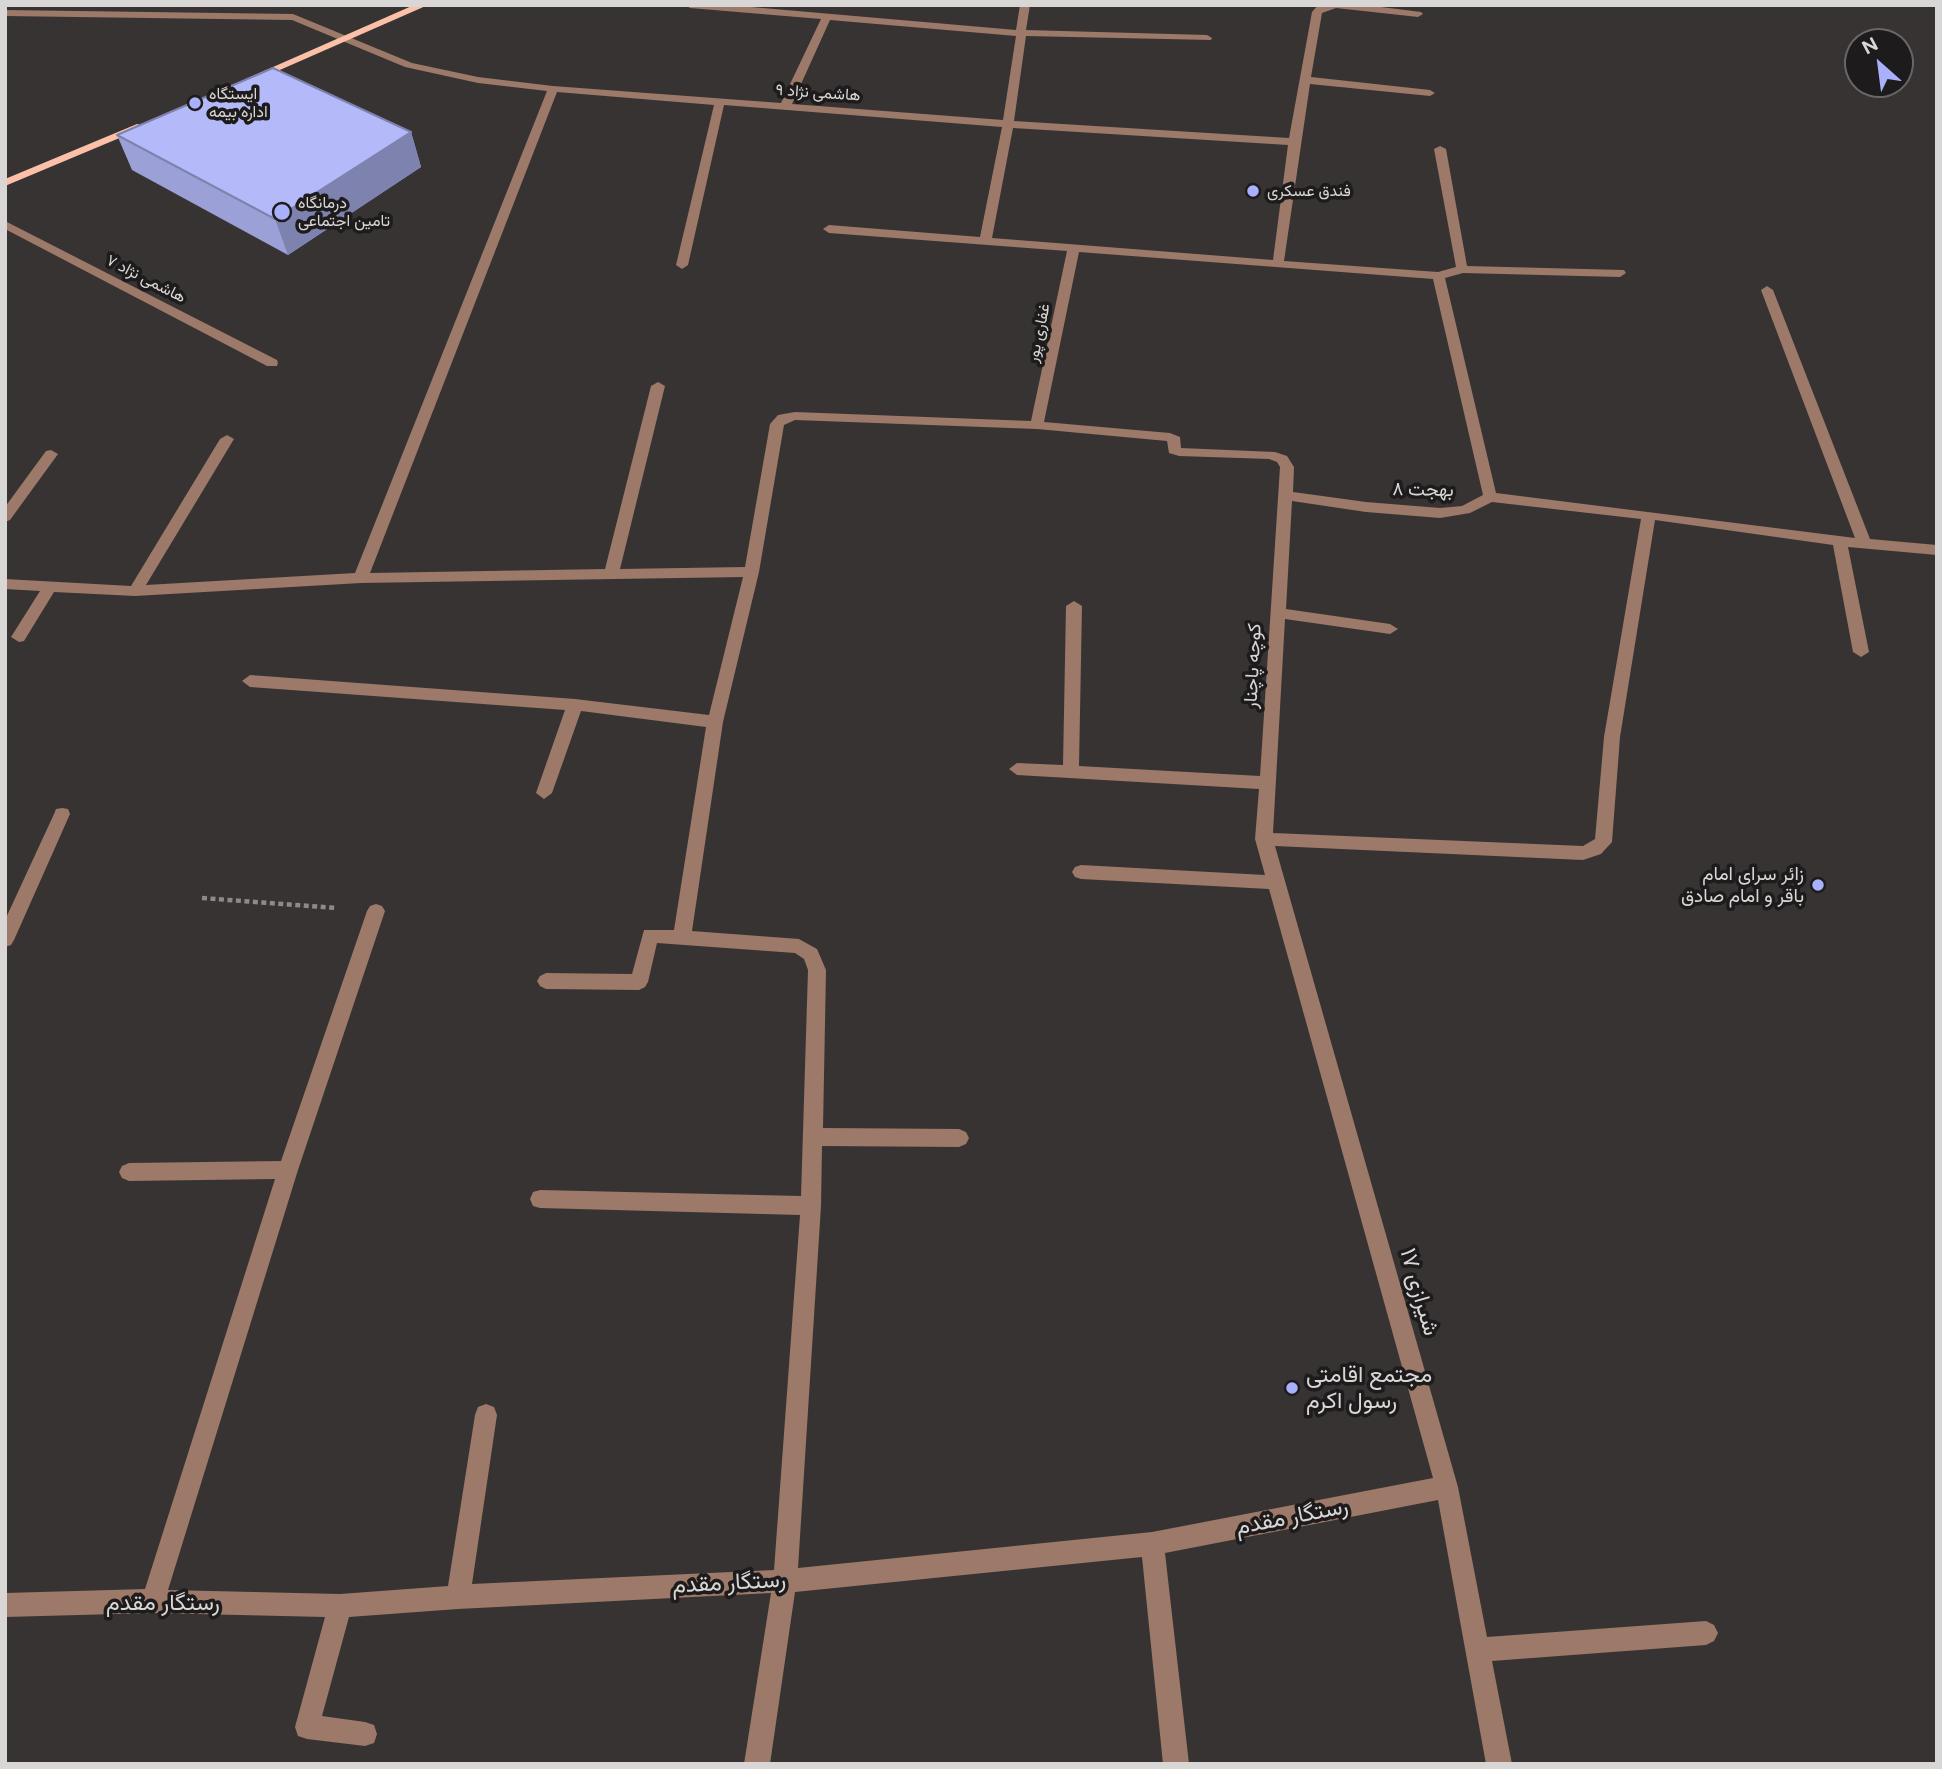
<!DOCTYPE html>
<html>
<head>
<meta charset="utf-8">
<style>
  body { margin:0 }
  #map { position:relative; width:1942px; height:1769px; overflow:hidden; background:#373332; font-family:Figtree,sans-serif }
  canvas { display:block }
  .frame { position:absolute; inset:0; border:7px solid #d9d7d6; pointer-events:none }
  .north { position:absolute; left:1844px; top:28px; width:70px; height:70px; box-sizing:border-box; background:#1d1b1b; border:2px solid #686666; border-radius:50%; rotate:332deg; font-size:19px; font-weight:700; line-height:28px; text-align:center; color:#d9d7d6 }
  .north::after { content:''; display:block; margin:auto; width:24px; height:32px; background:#a9b0fc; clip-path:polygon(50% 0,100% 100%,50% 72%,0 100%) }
</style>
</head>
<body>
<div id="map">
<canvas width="1942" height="1769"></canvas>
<div class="frame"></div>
<div class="north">N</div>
</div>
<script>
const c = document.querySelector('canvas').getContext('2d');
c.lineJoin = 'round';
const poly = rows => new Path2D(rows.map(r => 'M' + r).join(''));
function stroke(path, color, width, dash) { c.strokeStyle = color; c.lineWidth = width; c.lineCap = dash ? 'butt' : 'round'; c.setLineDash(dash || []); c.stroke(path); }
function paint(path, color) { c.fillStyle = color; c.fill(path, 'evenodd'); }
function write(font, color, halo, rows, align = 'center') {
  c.font = font + ' Figtree,Vazirmatn,sans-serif'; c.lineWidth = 7; c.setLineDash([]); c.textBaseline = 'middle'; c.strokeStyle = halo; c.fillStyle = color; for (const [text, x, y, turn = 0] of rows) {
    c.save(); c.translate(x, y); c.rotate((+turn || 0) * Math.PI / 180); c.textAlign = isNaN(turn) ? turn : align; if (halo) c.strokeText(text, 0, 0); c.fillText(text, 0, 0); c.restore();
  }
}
stroke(poly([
  [202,898,337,908]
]), '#8d8a89', 4.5, [5, 3.5]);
paint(poly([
  [685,5,728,5,1016,30,1020,5,1030,5,1026,30,1207,35,1212,38,1211,40,1026,36,1014,121,1289,138,1312,12,1318,5,1365,5,1421,12,1423,14,1418,17,1336,8,1322,13,1311,77,1430,90,1435,93,1430,96,1310,84,1284,261,1438,272,1456,267,1434,149,1440,146,1446,149,1467,266,1624,270,1626,273,1620,277,1463,273,1445,278,1496,493,1855,538,1761,290,1767,286,1773,290,1870,539,1937,545,1937,555,1848,547,1869,652,1861,657,1853,652,1833,545,1655,520,1620,737,1612,842,1601,854,1583,860,1275,846,1458,1487,1487,1637,1706,1621,1714,1625,1718,1633,1714,1641,1706,1645,1492,1661,1512,1764,1486,1764,1438,1500,1165,1553,1189,1764,1163,1764,1142,1557,795,1592,770,1764,744,1764,771,1593,458,1609,349,1617,322,1716,365,1722,374,1725,377,1734,374,1743,365,1746,307,1739,298,1736,295,1727,325,1617,153,1613,5,1617,5,1593,145,1589,275,1179,129,1181,122,1178,119,1172,122,1166,129,1163,281,1161,367,911,370,906,376,904,382,906,385,911,298,1170,168,1590,340,1594,448,1586,475,1415,478,1407,486,1404,494,1407,497,1415,472,1584,774,1570,800,1215,540,1208,533,1206,530,1199,533,1192,540,1190,801,1196,808,970,804,959,795,953,657,943,648,982,645,987,639,990,546,989,540,986,537,981,540,976,546,973,632,974,644,930,674,930,706,727,581,711,552,793,544,799,536,793,565,710,250,687,242,681,250,675,575,699,709,715,743,577,361,583,135,596,54,592,24,641,19,642,11,637,40,591,5,589,5,579,131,586,220,439,227,435,234,439,146,585,355,573,547,91,478,83,405,67,292,20,5,16,5,10,293,14,412,63,478,77,553,86,781,103,821,19,690,8,685,5],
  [830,20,1016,36,1003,120,792,104,830,20],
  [557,92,714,105,676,265,682,269,688,265,724,105,1002,127,980,237,829,225,823,229,829,233,1067,251,1031,421,795,412,778,415,770,424,745,567,620,569,665,386,658,382,651,386,605,569,370,573,557,92],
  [1013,128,1288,145,1273,260,992,238,1013,128],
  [1079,252,1433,279,1483,495,1462,506,1440,508,1366,502,1293,492,1294,467,1287,456,1275,452,1181,448,1180,437,1170,433,1044,422,1079,252],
  [795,420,1037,429,1167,441,1169,453,1179,456,1269,459,1277,462,1280,467,1260,776,1079,766,1082,606,1074,601,1066,606,1063,765,1017,763,1009,769,1017,775,1259,789,1255,839,1265,875,1081,865,1075,867,1072,872,1075,877,1081,879,1269,889,1433,1478,1152,1532,798,1568,821,1206,822,1146,959,1147,966,1144,969,1138,966,1132,959,1129,823,1128,826,970,817,949,799,939,692,931,723,722,759,572,784,425,795,420],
  [1292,501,1366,512,1440,518,1470,513,1492,502,1641,519,1604,737,1595,839,1583,846,1273,833,1285,619,1390,634,1398,629,1390,624,1286,609,1292,501],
  [5,221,277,360,278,363,277,366,267,366,5,229,5,221],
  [51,450,58,454,10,520,5,522,5,507,46,451,51,450],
  [62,808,68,809,70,814,14,940,11,945,5,947,5,920,54,814,56,809,62,808]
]), '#9c7969');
paint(poly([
  [414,5,428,5,257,80,248,78,414,5],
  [137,124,141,125,141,129,5,186,5,179,137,124]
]), '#fbc0a7');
paint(poly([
  [411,132,421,167,288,255,132,170,117,135]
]), '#9ba0d6');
paint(poly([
  [411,132,421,167,288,255,275,219]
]), '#7e82ae');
const building = poly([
  [273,68,411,132,275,219,117,135,273,68]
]);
paint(building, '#b4baf9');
stroke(building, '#7e82ae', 2);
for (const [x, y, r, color] of [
  [195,103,7,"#a9b0fc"],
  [1253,191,7,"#a9b0fc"],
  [282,212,9,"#a9b0fc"],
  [1818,885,7,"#a9b0fc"],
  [1292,1388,7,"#a9b0fc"]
]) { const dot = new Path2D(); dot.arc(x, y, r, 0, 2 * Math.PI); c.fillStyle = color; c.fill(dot); stroke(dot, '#1d1b1b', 2.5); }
write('16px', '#d9d7d6', '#1d1b1b', [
  ["هاشمی نژاد ۹",818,93,4],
  ["هاشمی نژاد ۷",146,279,27],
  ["غفاری پور",1039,333,-78]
]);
write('16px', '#d9d7d6', '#1d1b1b', [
  ["ایستگاه",209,94],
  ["اداره بیمه",209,112],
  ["فندق عسکری",1267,191],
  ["درمانگاه",298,203],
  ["تامین اجتماعی",298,221]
], 'left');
write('19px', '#d9d7d6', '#1d1b1b', [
  ["بهجت ۸",1423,490,1],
  ["کوچه پاچنار",1253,666,-87]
]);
write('19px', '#d9d7d6', '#1d1b1b', [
  ["زائر سرای امام",1804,874],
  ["باقر و امام صادق",1804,896]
], 'right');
write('23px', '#d9d7d6', '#1d1b1b', [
  ["شیرازی ۱۷",1419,1292,74],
  ["رستگار مقدم",1292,1517,-11],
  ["رستگار مقدم",729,1583,-3],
  ["رستگار مقدم",163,1603]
]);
write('23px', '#d9d7d6', '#1d1b1b', [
  ["مجتمع اقامتی",1306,1375],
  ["رسول اکرم",1306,1401]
], 'left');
</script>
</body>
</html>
